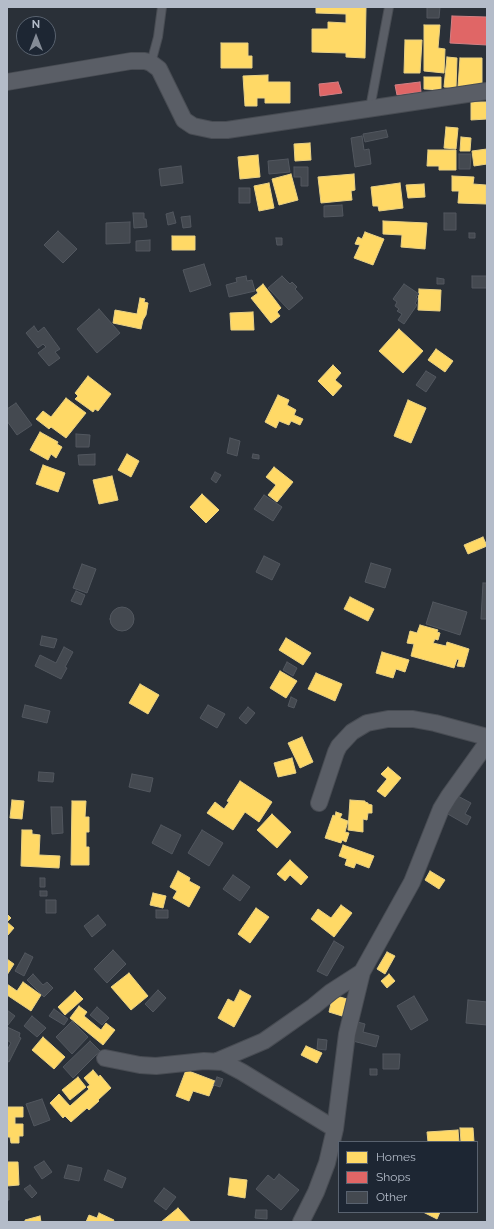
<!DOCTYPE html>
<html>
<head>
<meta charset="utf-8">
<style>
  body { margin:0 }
  #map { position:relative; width:494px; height:1229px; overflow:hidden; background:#2a3038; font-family:Raleway,sans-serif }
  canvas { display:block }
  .frame { position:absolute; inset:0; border:8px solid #b4bcc9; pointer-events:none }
  .legend { position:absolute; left:338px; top:1141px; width:140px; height:72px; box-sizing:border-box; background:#1d2633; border:1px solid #59626f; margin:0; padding:5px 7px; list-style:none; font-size:12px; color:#b4bcc9 }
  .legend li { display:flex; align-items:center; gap:8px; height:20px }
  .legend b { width:20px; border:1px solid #59626f }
  .north { position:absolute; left:16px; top:16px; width:40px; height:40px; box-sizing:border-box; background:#1d2633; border:1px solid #59626f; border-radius:50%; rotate:0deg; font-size:11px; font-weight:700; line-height:16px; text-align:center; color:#b4bcc9 }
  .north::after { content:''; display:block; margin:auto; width:14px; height:18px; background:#848b96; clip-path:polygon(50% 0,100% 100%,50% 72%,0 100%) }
</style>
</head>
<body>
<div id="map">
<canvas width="494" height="1229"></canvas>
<div class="frame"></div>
<ul class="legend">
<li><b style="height:11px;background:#ffd966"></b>Homes</li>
<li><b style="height:11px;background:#e06666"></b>Shops</li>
<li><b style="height:11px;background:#444950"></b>Other</li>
</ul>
<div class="north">N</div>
</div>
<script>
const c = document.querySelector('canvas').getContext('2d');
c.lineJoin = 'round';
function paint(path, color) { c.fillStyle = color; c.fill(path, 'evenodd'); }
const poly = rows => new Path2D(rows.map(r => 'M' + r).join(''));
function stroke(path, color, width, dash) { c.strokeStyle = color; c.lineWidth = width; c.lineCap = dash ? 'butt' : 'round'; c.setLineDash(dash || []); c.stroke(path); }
const homes = poly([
  [316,7,366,7,365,58,346,57,346,53,312,52,312,29,328,29,328,22,346,23,346,14,316,13,316,7],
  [424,25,440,25,438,48,445,49,444,73,424,71,424,25],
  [405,40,422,40,420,73,404,73,405,40],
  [221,43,248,43,248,56,252,56,252,68,221,68,221,43],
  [447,57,457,58,456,88,444,87,447,57],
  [460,58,482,58,482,86,458,87,460,58],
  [268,75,268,82,290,82,290,103,265,103,265,98,257,98,257,106,245,106,243,76,268,75],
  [424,77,441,77,441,90,424,89,424,77],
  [471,102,487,102,487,119,471,120,471,102],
  [446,127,458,128,456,149,444,148,446,127],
  [461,137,471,138,470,151,460,151,461,137],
  [310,143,311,160,295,161,294,144,310,143],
  [487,149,487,164,474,166,472,151,487,149],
  [428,150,456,150,456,170,439,170,439,166,427,166,428,150],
  [258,155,260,177,240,179,238,157,258,155],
  [291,174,298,200,279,205,272,179,291,174],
  [354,174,355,190,351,191,352,200,321,203,318,177,354,174],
  [452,176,474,177,473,184,486,185,486,204,458,203,459,191,452,191,452,176],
  [269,183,274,208,259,211,254,186,269,183],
  [400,183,403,208,379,211,378,206,373,206,371,187,400,183],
  [424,184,425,197,408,198,406,185,424,184],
  [383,221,427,223,425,249,401,247,402,235,383,234,383,221],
  [365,232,384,239,373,265,354,258,360,245,355,244,358,237,362,239,365,232],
  [172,236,195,236,195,250,172,250,172,236],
  [263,284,281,308,277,312,280,316,271,323,251,298,258,293,256,290,263,284],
  [419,289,441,290,440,311,418,310,419,289],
  [140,298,145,299,144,302,148,303,146,315,143,320,141,329,113,323,115,310,137,314,140,298],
  [253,312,254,330,231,330,230,313,253,312],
  [399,329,423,351,403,373,379,351,399,329],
  [436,349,453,361,445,372,428,360,436,349],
  [333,365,341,373,335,380,342,386,333,396,318,381,333,365],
  [88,376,111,394,98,411,95,409,93,412,75,399,78,396,75,393,88,376],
  [278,395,289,400,287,405,296,410,294,415,303,419,300,425,291,421,289,425,279,421,276,428,265,422,278,395],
  [66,398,86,413,66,438,51,427,49,429,36,419,43,411,51,417,66,398],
  [408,400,426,408,411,443,394,436,408,400],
  [40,432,58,442,57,444,62,447,56,458,51,454,48,460,30,450,40,432],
  [127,454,139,461,131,477,118,470,127,454],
  [43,465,65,473,58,492,36,484,43,465],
  [274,467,293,482,277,502,268,495,276,485,266,477,274,467],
  [112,476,118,500,99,504,93,480,112,476],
  [202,494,219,510,206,523,190,507,202,494],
  [483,537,487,546,468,554,464,545,483,537],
  [350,597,374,609,368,621,344,609,350,597],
  [420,625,438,630,437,632,440,633,438,640,435,639,433,643,446,646,447,642,469,649,464,667,457,666,459,660,457,659,454,668,411,656,414,644,407,643,410,631,417,633,420,625],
  [286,638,311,653,303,665,279,650,286,638],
  [382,652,409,660,405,672,396,669,393,678,376,673,382,652],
  [280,671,297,681,286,698,270,688,280,671],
  [316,673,342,684,335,701,308,689,316,673],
  [140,684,159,695,148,714,129,703,140,684],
  [302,737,313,762,300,768,288,743,302,737],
  [292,758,296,773,278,777,274,763,292,758],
  [388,767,401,778,385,797,377,791,387,779,381,774,388,767],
  [240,781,272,802,259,822,245,812,233,830,207,813,215,802,224,809,229,802,227,801,240,781],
  [12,800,24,801,22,819,10,818,12,800],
  [350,800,365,801,365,802,368,803,368,804,372,805,372,813,368,813,367,820,363,819,363,832,348,830,350,800],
  [72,801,86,801,85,817,89,817,89,832,86,832,86,847,89,847,89,865,71,865,72,801],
  [336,812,342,814,340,818,348,821,345,832,349,833,346,842,342,840,341,843,325,838,333,815,335,816,336,812],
  [272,814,291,832,277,848,257,830,272,814],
  [22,830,32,830,32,834,40,835,39,855,60,856,59,868,21,866,22,830],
  [343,845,374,856,369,868,356,863,354,868,345,865,347,859,339,856,343,845],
  [290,860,308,877,301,885,290,875,285,881,277,874,290,860],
  [178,871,190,878,189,881,200,887,189,907,173,898,177,891,170,887,178,871],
  [430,871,445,880,439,889,425,880,430,871],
  [153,893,166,896,163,908,150,905,153,893],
  [341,905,352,913,334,937,311,919,318,909,331,918,341,905],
  [256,908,269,917,250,943,238,934,256,908],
  [7,914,11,918,7,922,14,928,8,935,7,934,7,914],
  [387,952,395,956,385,974,377,969,387,952],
  [7,959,14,964,7,975,7,959],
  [129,973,148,996,131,1010,111,987,129,973],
  [389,974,395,981,387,988,381,981,389,974],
  [23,982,41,995,31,1011,7,995,7,984,17,991,23,982],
  [240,990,251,996,234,1027,218,1018,228,999,234,1002,240,990],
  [75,991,83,999,65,1015,58,1007,75,991],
  [333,995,347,999,342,1016,329,1012,333,995],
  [79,1006,87,1012,84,1016,101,1030,106,1023,115,1030,103,1045,70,1018,79,1006],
  [43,1037,65,1057,54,1069,32,1050,43,1037],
  [306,1046,322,1053,317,1063,301,1055,306,1046],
  [93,1070,99,1077,100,1075,111,1088,98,1100,99,1101,89,1110,87,1108,71,1122,65,1116,63,1118,50,1103,59,1094,70,1106,89,1089,87,1087,90,1085,84,1078,93,1070],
  [186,1070,215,1081,209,1096,193,1091,189,1101,176,1096,186,1070],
  [78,1077,86,1087,70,1100,62,1090,78,1077],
  [7,1107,23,1107,23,1117,15,1117,15,1124,23,1124,23,1136,19,1136,19,1143,11,1143,10,1137,7,1137,7,1107],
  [460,1128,473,1128,474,1142,461,1142,460,1128],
  [458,1130,459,1142,428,1142,427,1132,458,1130],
  [7,1162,18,1162,19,1185,7,1186,7,1162],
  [230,1178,247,1180,245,1198,228,1195,230,1178],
  [178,1208,191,1222,161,1222,178,1208],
  [423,1212,440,1212,437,1219,423,1212],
  [99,1213,114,1220,113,1222,86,1222,89,1215,97,1218,99,1213],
  [40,1216,41,1222,25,1222,25,1220,40,1216]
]);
paint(homes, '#ffd966');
stroke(homes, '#e8d084', 1);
const shops = poly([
  [452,16,487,17,487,45,450,43,452,16],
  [338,82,342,93,320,96,319,84,338,82],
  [420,82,421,92,397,95,395,85,420,82]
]);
paint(shops, '#e06666');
stroke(shops, '#d38084', 1);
const building = poly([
  [427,7,440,7,439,18,427,18,427,7],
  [386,130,388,137,365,142,363,134,386,130],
  [362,136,364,150,369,149,371,164,355,167,351,138,362,136],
  [459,154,471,154,470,169,459,169,459,154],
  [288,159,290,172,269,174,268,161,288,159],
  [181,166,183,183,161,186,159,169,181,166],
  [294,167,308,167,308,186,301,186,301,177,294,177,294,167],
  [239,188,250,188,250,203,239,203,239,188],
  [342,205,343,216,324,217,324,206,342,205],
  [173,212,176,223,168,225,166,214,173,212],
  [133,213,144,213,144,219,146,219,147,227,134,228,133,213],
  [444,213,456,213,456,230,444,230,444,213],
  [190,216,191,227,183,228,181,217,190,216],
  [130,222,130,243,106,244,106,223,130,222],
  [58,231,77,249,63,263,44,245,58,231],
  [469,233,475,233,475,238,469,238,469,233],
  [276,238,282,238,282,245,277,245,276,238],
  [150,240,150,251,136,251,136,241,150,240],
  [204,264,211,285,190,292,183,270,204,264],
  [246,276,247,281,252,280,255,291,229,297,226,285,237,282,236,278,246,276],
  [282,276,290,284,292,282,297,287,295,289,303,298,289,310,268,288,282,276],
  [472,276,487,276,487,288,472,288,472,276],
  [437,278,444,279,444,284,437,284,437,278],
  [404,284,419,294,416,297,418,299,415,303,417,305,404,324,398,320,402,314,397,311,399,309,395,306,397,302,393,299,404,284],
  [99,309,120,333,97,353,77,329,99,309],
  [34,326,38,332,44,327,60,349,55,352,60,358,49,366,38,353,46,347,43,344,38,348,26,333,34,326],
  [426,371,436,377,426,392,416,385,426,371],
  [16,403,32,425,17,435,7,421,7,409,16,403],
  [76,434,90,435,89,447,76,447,76,434],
  [230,438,240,441,237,456,227,453,230,438],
  [95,454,95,465,79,465,78,455,95,454],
  [253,454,259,455,259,459,252,458,253,454],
  [215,472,221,475,216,483,211,479,215,472],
  [264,495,282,507,273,521,254,509,264,495],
  [264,556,280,564,272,580,256,572,264,556],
  [371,563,391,569,385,588,365,582,371,563],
  [82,564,96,569,87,593,73,588,82,564],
  [483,583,487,583,487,619,481,619,483,583],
  [76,591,85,595,81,605,71,601,76,591],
  [433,602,467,612,460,635,426,624,433,602],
  '110 619a12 12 0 1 1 24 0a12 12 0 1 1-24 0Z',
  [42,636,57,639,54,648,40,645,42,636],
  [64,647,73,652,65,667,67,668,61,679,35,666,40,655,56,663,64,647],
  [287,662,297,668,293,676,283,670,287,662],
  [291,697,297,700,294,708,288,706,291,697],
  [25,705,50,711,47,723,22,717,25,705],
  [208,705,225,714,217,728,200,718,208,705],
  [248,707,255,713,246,724,239,718,248,707],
  [39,772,54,773,53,782,38,781,39,772],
  [132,774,153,778,150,792,129,787,132,774],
  [456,795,471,803,465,814,471,817,467,825,446,813,456,795],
  [51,807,62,807,63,833,52,834,51,807],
  [161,825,181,835,172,854,152,843,161,825],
  [202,830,223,843,209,866,188,853,202,830],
  [233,875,250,887,240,901,223,889,233,875],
  [40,878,45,878,45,887,40,887,40,878],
  [40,891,47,891,47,896,40,896,40,891],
  [46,900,56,900,56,913,46,913,46,900],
  [156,910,168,910,168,918,156,918,156,910],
  [98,915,106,925,92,937,84,926,98,915],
  [334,941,344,947,327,976,317,971,334,941],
  [113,950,126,964,107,983,94,969,113,950],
  [25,953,33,957,24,976,15,971,25,953],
  [33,974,43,985,47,982,53,988,44,997,27,980,33,974],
  [158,990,166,998,153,1012,145,1004,158,990],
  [414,996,428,1020,411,1030,397,1006,414,996],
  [468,1000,487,1002,487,1025,466,1023,468,1000],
  [97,1007,109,1018,102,1025,90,1015,97,1007],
  [54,1009,68,1019,64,1025,49,1016,54,1009],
  [7,1010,15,1016,8,1025,7,1025,7,1010],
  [32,1016,46,1028,37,1037,24,1026,32,1016],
  [72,1021,88,1037,72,1054,56,1037,72,1021],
  [354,1021,365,1024,363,1032,379,1036,376,1047,349,1040,354,1021],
  [7,1027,20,1033,19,1037,21,1038,9,1062,7,1061,7,1050,11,1043,7,1040,7,1027],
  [318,1039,327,1040,326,1050,317,1049,318,1039],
  [90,1041,100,1051,73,1078,63,1067,90,1041],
  [383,1054,400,1054,399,1069,383,1069,383,1054],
  [370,1069,377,1069,377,1075,370,1075,370,1069],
  [217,1077,223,1079,220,1087,214,1085,217,1077],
  [42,1099,50,1120,34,1126,26,1104,42,1099],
  [44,1161,52,1172,42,1179,34,1167,44,1161],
  [68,1165,82,1168,79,1181,64,1178,68,1165],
  [108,1170,126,1178,122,1188,104,1180,108,1170],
  [279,1174,299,1190,281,1210,256,1189,268,1175,274,1180,279,1174],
  [30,1185,37,1193,32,1198,24,1189,30,1185],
  [164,1188,176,1197,166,1210,154,1201,164,1188],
  [7,1189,9,1189,9,1200,7,1200,7,1189],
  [256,1210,267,1210,267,1219,255,1218,256,1210]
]);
paint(building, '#444950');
stroke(building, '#52575f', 1);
const lane = poly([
  [151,63,158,37,162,7],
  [370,108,389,7]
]);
const street = poly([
  [7,82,131,61,145,61,151,63,159,69,184,120,193,126,212,130,227,130,487,91],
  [319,803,336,752,339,746,352,732,367,723,388,719,413,719,435,723,487,737],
  [105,1058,140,1065,156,1066,204,1061,223,1062,242,1072,335,1129],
  [217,1061,264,1041,277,1032,314,1006,331,992,362,972],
  [301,1222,316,1192,327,1163,335,1129,347,1034,362,972,412,882,441,809,449,796,487,743]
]);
stroke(lane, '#484c53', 10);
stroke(street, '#484c53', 18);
stroke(lane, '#5a5e66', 8);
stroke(street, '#5a5e66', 16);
</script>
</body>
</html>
